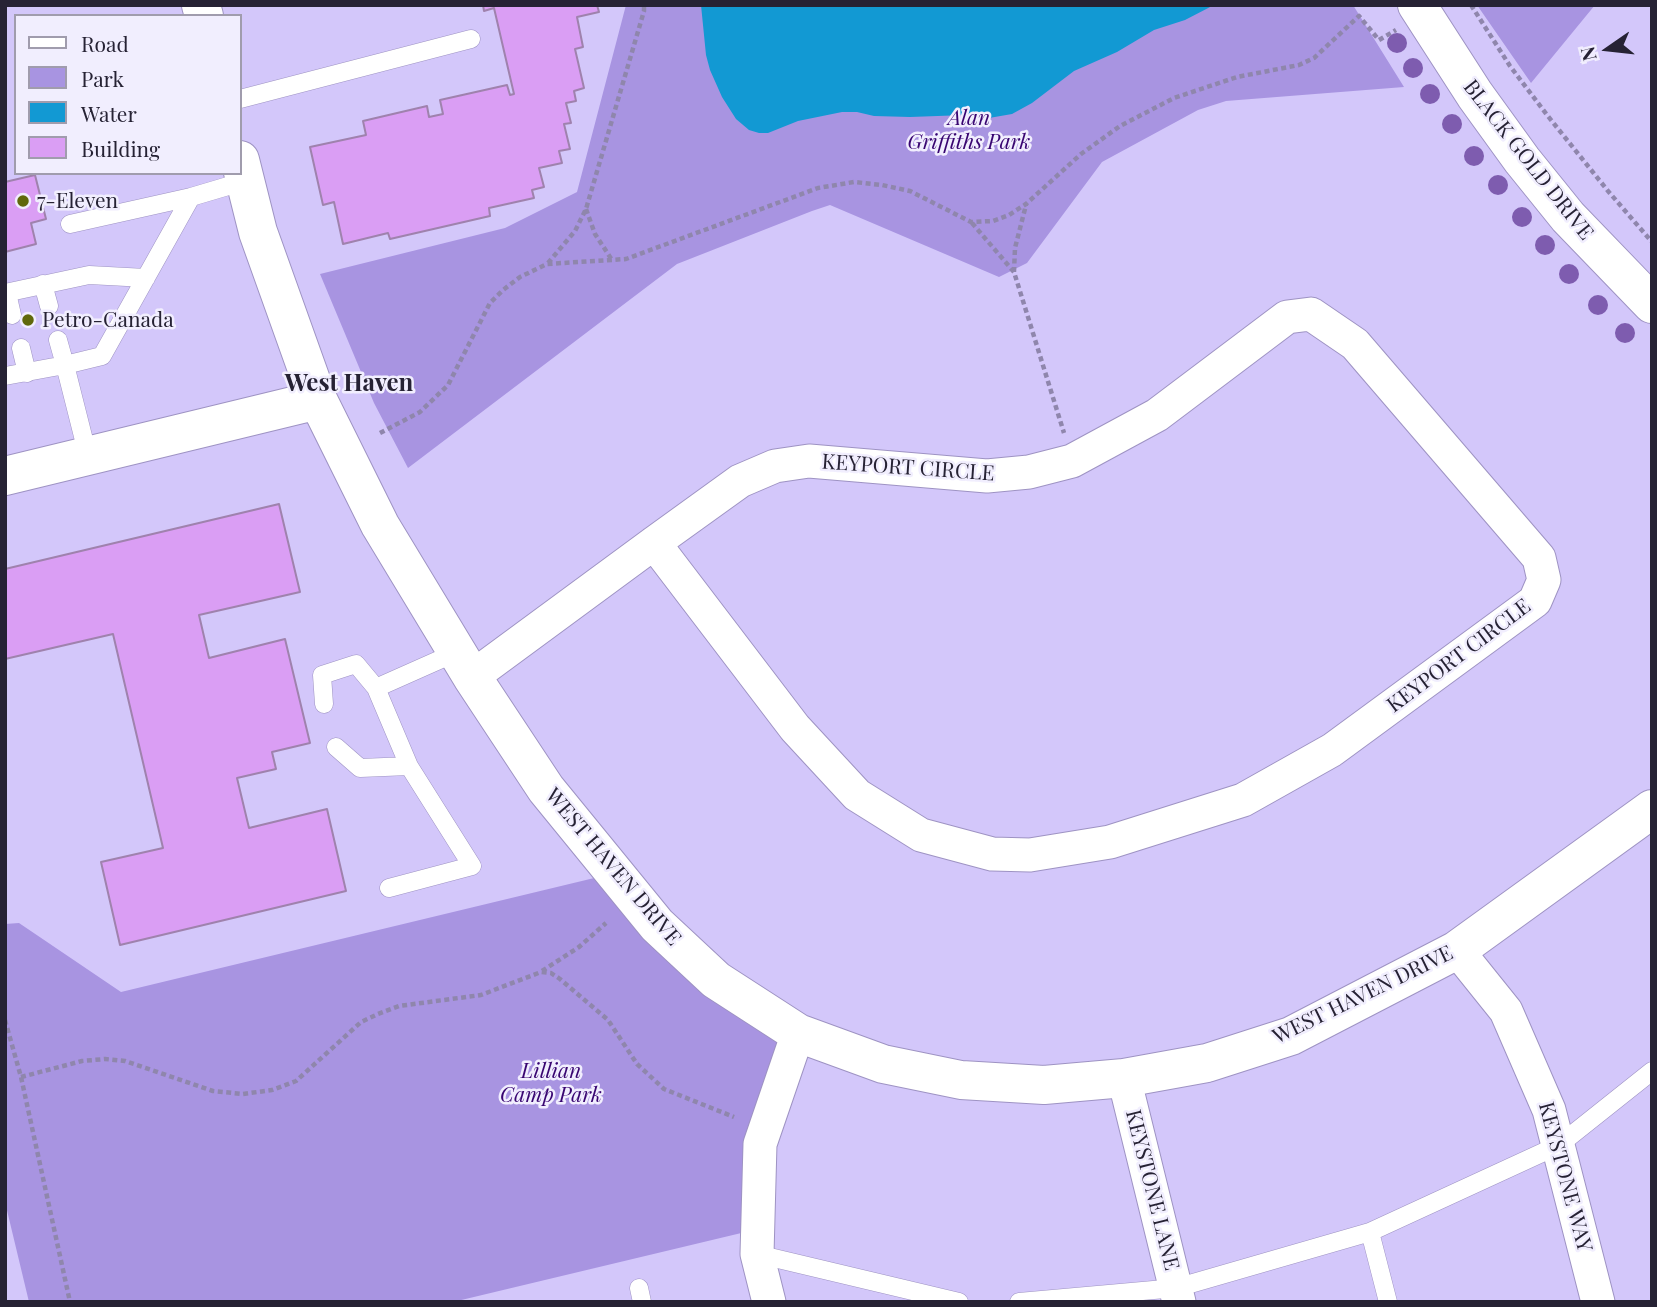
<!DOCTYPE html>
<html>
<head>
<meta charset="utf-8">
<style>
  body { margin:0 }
  #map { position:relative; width:1657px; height:1307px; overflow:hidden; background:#d3c7fa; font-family:"Playfair Display",serif }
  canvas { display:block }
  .frame { position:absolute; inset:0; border:7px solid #262234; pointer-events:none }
  .legend { position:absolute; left:14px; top:14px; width:228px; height:161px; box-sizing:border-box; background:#f1eefe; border:2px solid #a09cad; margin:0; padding:9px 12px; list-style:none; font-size:21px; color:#262234 }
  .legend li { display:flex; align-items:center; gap:14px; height:35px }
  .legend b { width:35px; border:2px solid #a09cad }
  .north { position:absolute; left:1573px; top:14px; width:70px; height:70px; -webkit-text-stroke:5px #f1eefe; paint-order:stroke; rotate:256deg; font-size:19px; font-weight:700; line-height:28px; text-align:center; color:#262234 }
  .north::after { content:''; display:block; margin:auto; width:24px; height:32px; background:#262234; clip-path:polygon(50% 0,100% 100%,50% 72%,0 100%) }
</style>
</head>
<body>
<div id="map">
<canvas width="1657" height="1307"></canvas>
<div class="frame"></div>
<ul class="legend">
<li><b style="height:9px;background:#fff"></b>Road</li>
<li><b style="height:19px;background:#a894e1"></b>Park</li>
<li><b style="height:19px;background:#1299d3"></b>Water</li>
<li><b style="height:19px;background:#da9ef4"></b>Building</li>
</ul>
<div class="north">N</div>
</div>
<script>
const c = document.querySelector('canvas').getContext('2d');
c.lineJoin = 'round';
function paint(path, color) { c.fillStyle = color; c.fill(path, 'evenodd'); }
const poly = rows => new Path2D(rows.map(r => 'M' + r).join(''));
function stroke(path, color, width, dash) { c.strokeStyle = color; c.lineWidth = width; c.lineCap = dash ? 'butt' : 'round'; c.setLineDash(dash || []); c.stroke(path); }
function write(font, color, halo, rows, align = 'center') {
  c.font = font + ' "Playfair Display",serif'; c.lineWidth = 5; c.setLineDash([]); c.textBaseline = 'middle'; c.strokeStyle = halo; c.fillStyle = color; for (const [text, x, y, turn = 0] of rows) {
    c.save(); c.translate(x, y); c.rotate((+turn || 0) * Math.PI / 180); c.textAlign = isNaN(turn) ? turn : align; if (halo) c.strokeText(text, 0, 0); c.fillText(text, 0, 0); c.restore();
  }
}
paint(poly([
  [626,5,1353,5,1404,87,1226,101,1198,110,1102,162,1027,263,999,277,830,205,812,211,677,264,408,468,374,403,320,274,505,228,577,192],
  [1477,5,1595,5,1531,83],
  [615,873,798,1033,758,1229,453,1302,29,1302,5,1202,5,924,19,923,121,992]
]), '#a894e1');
paint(poly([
  [701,5,1214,5,1185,20,1154,30,1117,52,1074,71,1032,103,1012,114,989,118,965,115,910,117,874,116,857,112,842,112,798,121,768,133,759,133,749,130,736,119,722,97,710,70,706,55]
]), '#1299d3');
const building = poly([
  [483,5,597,5,599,12,577,17,583,47,575,49,584,88,574,91,576,101,566,103,571,123,564,124,570,149,559,151,562,163,539,168,544,187,532,190,534,198,489,208,490,216,390,239,388,233,343,244,334,202,323,205,310,147,366,135,363,121,427,106,429,117,443,114,440,100,507,85,510,95,514,94,494,8,484,11,483,5],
  [35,175,46,219,31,223,36,244,5,252,5,182,35,175],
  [279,504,300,592,199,615,209,658,285,639,310,743,272,752,276,769,237,778,249,828,327,809,346,891,120,945,101,862,163,848,113,634,5,659,5,569,279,504]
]);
paint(building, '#da9ef4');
stroke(building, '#9f82ad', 2);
const service = poly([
  [240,99,471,39],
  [70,224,191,197],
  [43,284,49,306],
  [5,293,89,275,146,278],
  [7,293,12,315],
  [21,348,27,373],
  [5,376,65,365,58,340],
  [88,456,65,365,102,356,191,197,245,181],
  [376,688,457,652],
  [324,704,322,675,356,664,376,688,409,766],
  [336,747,360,768,409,766,472,866,389,888],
  [1370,1232,1388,1302],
  [757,1254,959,1302],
  [639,1288,642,1302],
  [1019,1302,1176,1288,1370,1232,1559,1145,1652,1071]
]);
const minor = poly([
  [472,677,654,543,740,481,775,466,809,461,987,476,1029,472,1072,461,1157,415,1287,317,1311,314,1355,344,1539,558,1544,580,1535,601,1332,750,1243,800,1110,842,1030,855,992,854,921,835,857,795,795,728,654,543],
  [1457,950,1506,1011,1549,1110,1598,1302],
  [1124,1078,1179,1302],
  [769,1302,757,1254,760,1144,798,1033]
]);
const tertiary = poly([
  [201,5,204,16],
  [240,160,258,232,318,400,380,525,472,677,546,789,657,925,716,980,798,1033,883,1064,961,1080,1044,1085,1124,1078,1207,1063,1291,1036,1457,950,1652,809],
  [5,476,318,400]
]);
const secondary = poly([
  [1417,5,1475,95,1522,160,1568,217,1652,304]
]);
stroke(service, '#9e93c3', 19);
stroke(minor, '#9e93c3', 35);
stroke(tertiary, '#9e93c3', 40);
stroke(secondary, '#9e93c3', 40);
stroke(poly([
  [1471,5,1510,66,1547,115,1608,191,1652,242],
  [586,209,595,234,612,260],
  [972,223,1014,272,1064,433],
  [548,263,575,231,586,209,644,11,644,5],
  [1014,272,1015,248,1026,205],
  [380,433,420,412,448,385,490,303,503,290,520,277,547,264,626,259,818,188,854,182,882,185,910,191,971,222,993,221,1009,215,1026,204,1081,154,1120,126,1174,98,1237,77,1299,65,1314,58,1359,16,1379,40,1396,30],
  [542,971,579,947,606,923],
  [5,1020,21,1077,70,1302],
  [21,1077,82,1061,105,1059,125,1061,213,1091,243,1094,272,1090,296,1081,361,1022,378,1014,399,1006,481,995,541,972,551,973,560,979,608,1020,637,1064,664,1089,734,1117]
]), '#8f86ac', 4.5, [5, 3.5]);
stroke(service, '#fff', 18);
stroke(minor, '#fff', 33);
stroke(tertiary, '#fff', 38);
stroke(secondary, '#fff', 38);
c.fillStyle = '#7e5caf';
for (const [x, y] of [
  [1397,43],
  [1413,68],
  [1430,94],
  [1452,124],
  [1474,156],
  [1498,185],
  [1522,217],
  [1545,245],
  [1569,274],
  [1598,305],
  [1625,333]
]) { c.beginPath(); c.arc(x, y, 10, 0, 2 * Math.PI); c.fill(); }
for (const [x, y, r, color] of [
  [23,201,7,"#60680c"],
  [28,320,7,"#60680c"]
]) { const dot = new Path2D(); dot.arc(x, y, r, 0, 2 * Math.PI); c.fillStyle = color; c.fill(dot); stroke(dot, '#f1eefe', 2.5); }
write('italic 21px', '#380571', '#f1eefe', [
  ["Alan",969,118],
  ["Griffiths Park",969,142],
  ["Lillian",551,1071],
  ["Camp Park",551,1095]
]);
write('21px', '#262234', '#f1eefe', [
  ["BLACK GOLD DRIVE",1528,160,52],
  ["KEYPORT CIRCLE",908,468,4],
  ["KEYPORT CIRCLE",1459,656,-37],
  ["WEST HAVEN DRIVE",613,867,50],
  ["WEST HAVEN DRIVE",1363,995,-26],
  ["KEYSTONE WAY",1565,1177,75],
  ["KEYSTONE LANE",1152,1190,76]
]);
write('21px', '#262234', '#f1eefe', [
  ["7-Eleven",37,201],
  ["Petro-Canada",42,320]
], 'left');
write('bold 24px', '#262234', '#f1eefe', [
  ["West Haven",349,384]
]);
</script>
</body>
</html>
